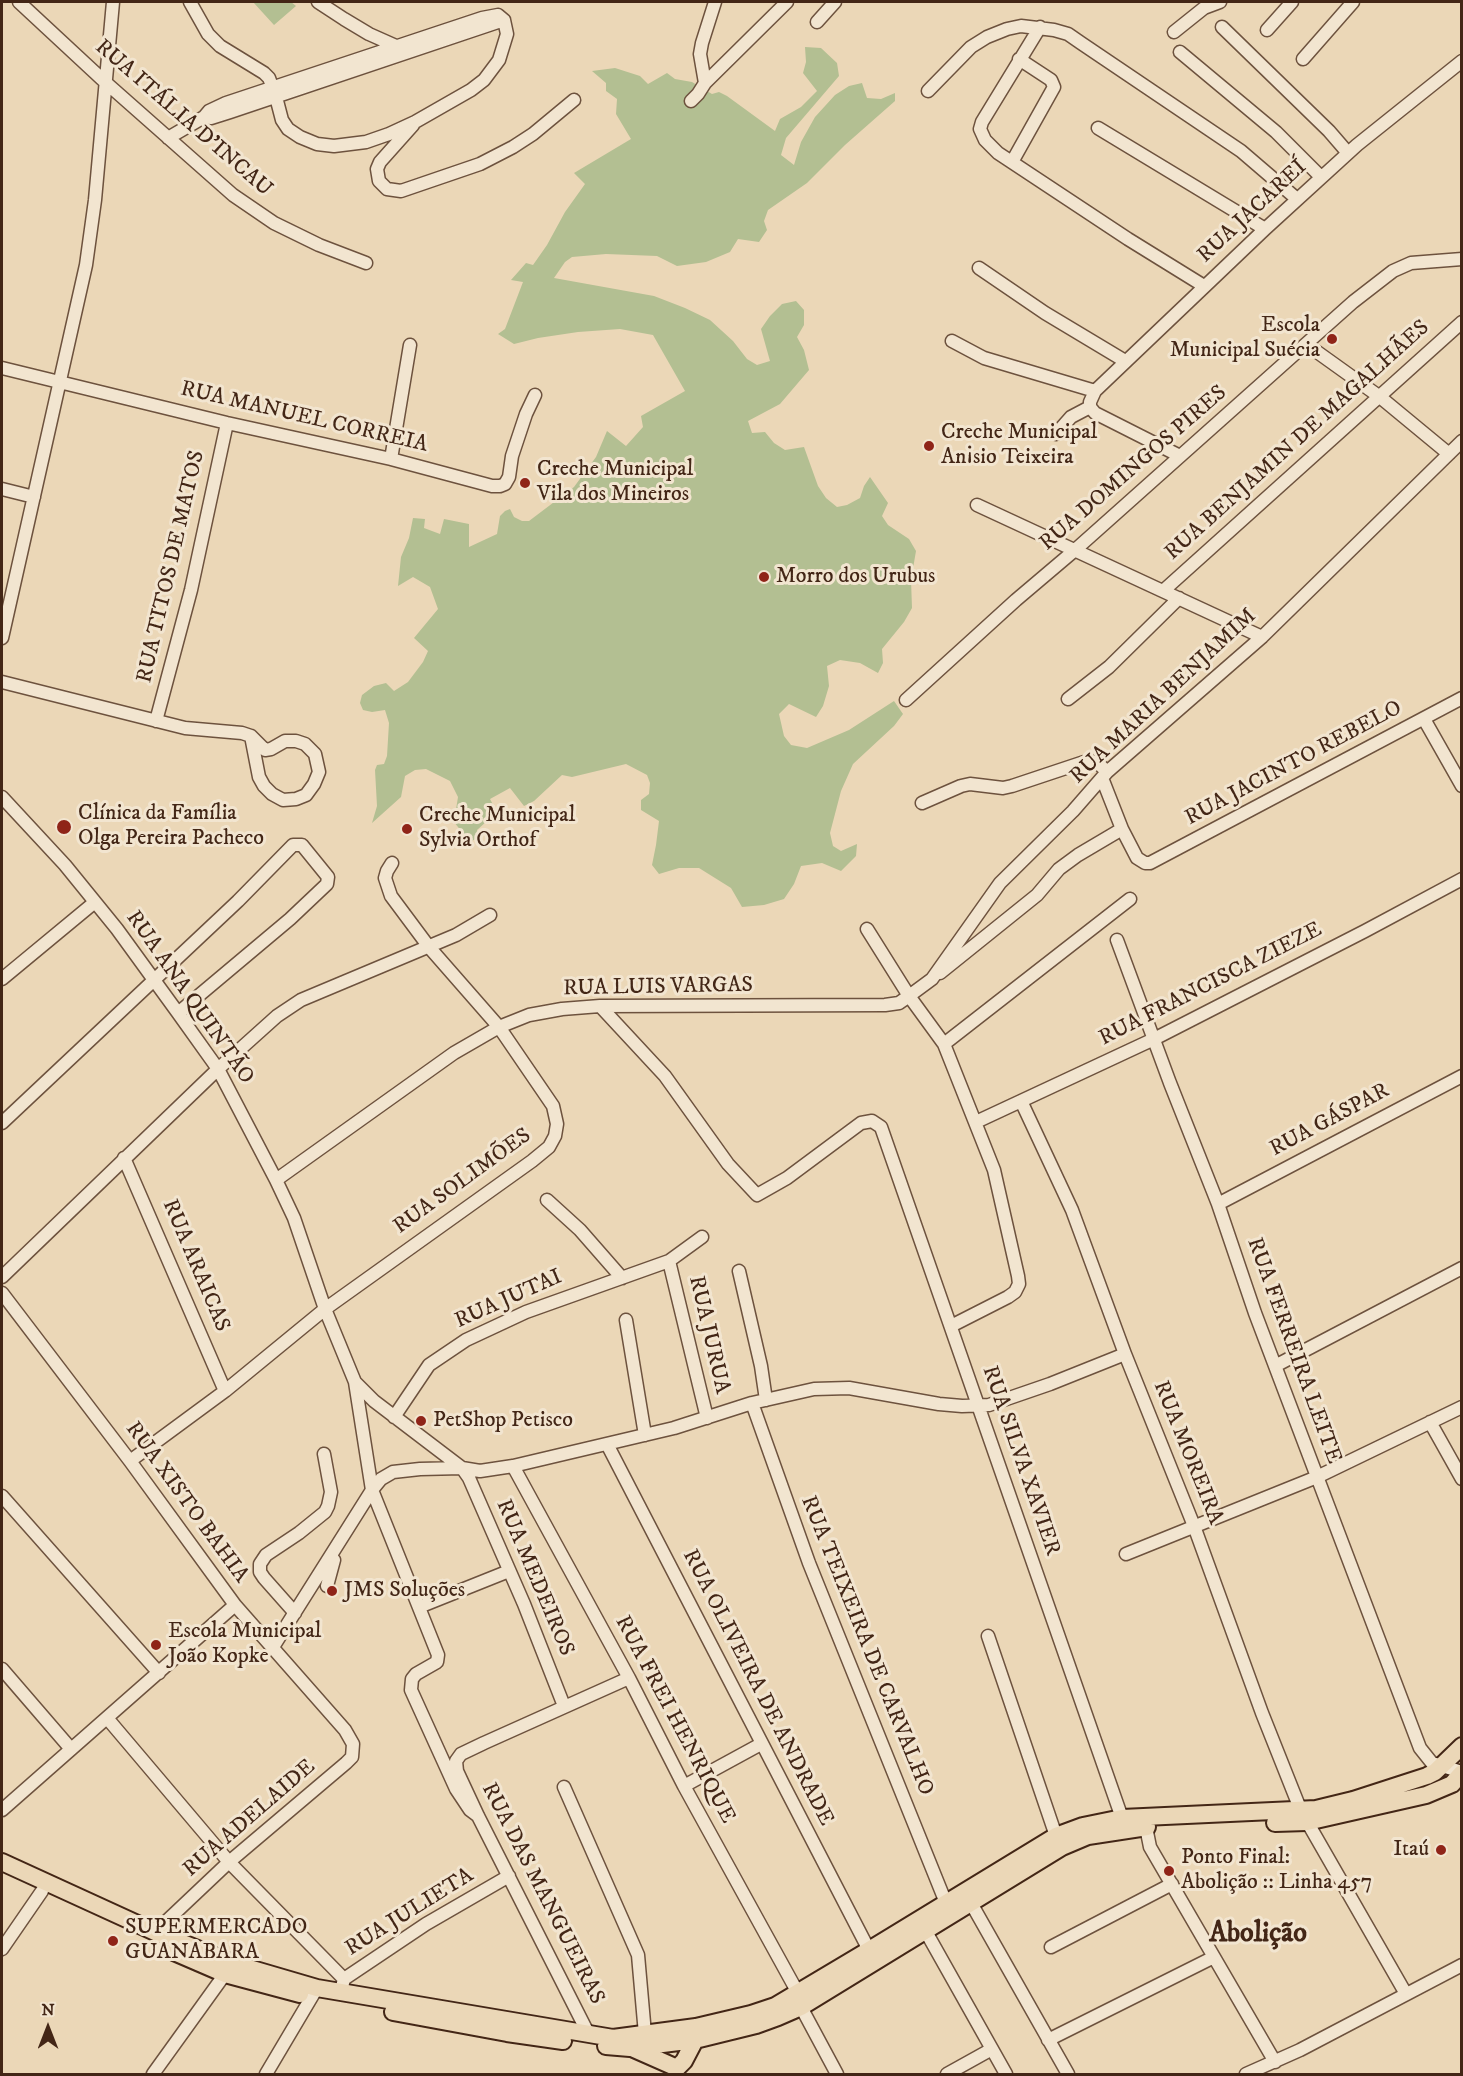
<!DOCTYPE html>
<html>
<head>
<meta charset="utf-8">
<style>
  body { margin:0 }
  #map { position:relative; width:1463px; height:2076px; overflow:hidden; background:#ebd7b7; font-family:"IM FELL DW Pica",serif }
  canvas { display:block }
  .frame { position:absolute; inset:0; border:3px solid #432616; pointer-events:none }
  .north { position:absolute; left:18px; top:1998px; width:60px; height:60px; -webkit-text-stroke:4px #f2e5d0; paint-order:stroke; rotate:0deg; font-size:16px; font-weight:700; line-height:24px; text-align:center; color:#432616 }
  .north::after { content:''; display:block; margin:auto; width:21px; height:27px; background:#432616; clip-path:polygon(50% 0,100% 100%,50% 72%,0 100%) }
</style>
</head>
<body>
<div id="map">
<canvas width="1463" height="2076"></canvas>
<div class="frame"></div>
<div class="north">N</div>
</div>
<script>
const c = document.querySelector('canvas').getContext('2d');
c.lineJoin = 'round';
function paint(path, color) { c.fillStyle = color; c.fill(path, 'evenodd'); }
const poly = rows => new Path2D(rows.map(r => 'M' + r).join(''));
function stroke(path, color, width, dash) { c.strokeStyle = color; c.lineWidth = width; c.lineCap = dash ? 'butt' : 'round'; c.setLineDash(dash || []); c.stroke(path); }
function write(font, color, halo, rows, align = 'center') {
  c.font = font + ' "IM FELL DW Pica",serif'; c.lineWidth = 6; c.setLineDash([]); c.textBaseline = 'middle'; c.strokeStyle = halo; c.fillStyle = color; for (const [text, x, y, turn = 0] of rows) {
    c.save(); c.translate(x, y); c.rotate((+turn || 0) * Math.PI / 180); c.textAlign = isNaN(turn) ? turn : align; if (halo) c.strokeText(text, 0, 0); c.fillText(text, 0, 0); c.restore();
  }
}
paint(poly([
  [253,2,291,2,296,6,274,25],
  [805,47,821,48,837,63,839,76,786,138,781,155,794,165,801,142,815,117,835,95,849,86,862,83,867,98,881,99,895,93,895,101,845,145,807,183,768,210,764,221,767,230,759,242,738,239,730,252,706,262,677,266,657,256,606,254,572,257,565,262,554,278,654,296,685,308,710,320,733,341,747,359,757,365,770,361,761,329,770,316,782,304,796,301,804,310,804,325,797,337,804,350,809,370,780,404,748,421,752,433,765,432,774,443,785,450,804,447,818,486,826,498,837,507,847,505,860,498,864,486,870,477,888,503,882,516,888,525,909,539,916,551,911,580,912,608,904,622,882,649,883,663,878,673,860,663,840,660,827,666,829,686,823,706,816,717,789,704,779,714,784,736,791,745,807,748,849,730,894,701,903,714,894,726,853,764,841,791,830,833,833,846,841,851,857,844,856,856,841,871,822,863,801,866,794,884,784,899,764,905,742,907,731,888,699,868,679,868,659,874,652,865,656,845,659,821,641,810,641,800,649,794,650,783,647,775,626,764,572,777,562,775,534,801,524,806,510,788,490,799,497,812,477,830,479,837,470,842,454,822,458,797,450,781,426,769,415,770,405,776,401,797,372,823,377,806,375,770,377,765,384,764,387,756,389,723,385,710,372,712,363,710,360,703,362,695,374,686,386,683,394,691,408,682,423,662,428,651,414,638,438,609,430,587,413,577,398,586,401,557,409,538,413,518,425,519,424,528,440,534,444,519,469,524,469,547,497,534,500,516,505,511,510,509,514,517,522,521,529,521,574,487,596,457,607,431,626,446,643,427,641,416,685,391,653,335,620,329,578,332,538,338,514,344,498,334,505,329,523,282,511,280,526,263,533,265,547,245,565,212,585,184,574,173,631,139,616,114,617,99,606,91,606,83,592,71,615,68,640,76,648,84,667,73,675,79,692,82,712,94,719,92,727,96,775,131,780,119,801,107,817,91,803,73,806,62]
]), '#b3bf92');
const minor = poly([
  [19,2,104,81,233,195,274,223,319,245,366,263],
  [190,2,208,34,220,46,264,73,269,78,276,97,282,120,288,129,300,137,317,144,334,146,366,142,389,134,415,122,471,90,484,80,499,60,507,34,504,20],
  [318,2,344,19,369,34,396,46,399,49],
  [817,22,835,2],
  [1040,27,982,122,980,129,985,140,998,153,1128,239,1204,286],
  [1222,27,1329,131,1348,153],
  [1267,30,1292,2],
  [1174,32,1204,8,1220,2],
  [1180,52,1276,132,1321,177],
  [1303,59,1353,2],
  [705,83,700,54,702,43,715,2],
  [928,91,971,47,987,37,1007,29,1021,26,1054,30,1068,34,1081,43,1241,151,1297,199],
  [691,101,698,94,705,83,787,2],
  [204,117,211,118,230,112,504,20],
  [413,125,380,162,377,169,379,181,387,189,401,191,480,164,513,147,533,134,574,100],
  [1098,128,1265,229],
  [168,138,204,117,209,111,226,103,482,18,498,15,504,20],
  [1012,162,1054,87,1051,80,1019,59],
  [979,268,1045,313,1125,361],
  [952,341,984,358,1095,391],
  [1306,344,1380,397,1449,454],
  [2,368,227,423,391,459,492,486,500,486,505,484,509,477,512,456,526,414,535,395],
  [1090,407,1090,402,1095,391,1265,229,1357,145,1462,61],
  [1090,407,1095,413,1180,456],
  [1056,434,1071,417,1090,407],
  [391,459,410,345],
  [2,489,34,497],
  [977,505,1262,637],
  [1163,591,1462,322],
  [2,638,86,265,95,200,113,2],
  [2,682,185,728,242,733,251,736,265,750,271,749,285,741,296,741,305,744,315,754,319,772,314,784,306,795,296,799,283,800,272,794,264,786,259,777,251,736],
  [1068,699,1109,667,1179,598],
  [906,700,1016,600,1075,550,1353,302,1393,271,1411,263,1462,259],
  [1424,719,1462,786],
  [156,721,191,590,227,423],
  [1102,778,1122,829,1137,858,1145,863,1150,863,1462,698],
  [2,797,65,865,117,929,178,1013,218,1069,276,1180,294,1218,325,1309,355,1382,372,1490,438,1655,437,1662,416,1674,412,1679,411,1690,456,1789,470,1810,478,1816],
  [922,803,961,786,970,784,1003,788,1012,786,1084,762,1097,762,1107,772],
  [867,929,909,996,944,1044,994,1170,1018,1276,1019,1284,1015,1292,1008,1297,951,1326],
  [1117,940,1170,1083,1218,1204,1255,1313,1420,1748,1432,1763,1462,1772],
  [940,973,1037,895,1059,869,1078,855,1122,829],
  [2,979,95,902],
  [600,1006,665,1076,728,1164,757,1195,787,1178,861,1123,872,1121,881,1127,1122,1818],
  [944,1044,1130,899],
  [1021,1101,1072,1210,1125,1354,1194,1526,1262,1713,1301,1811,1406,1994],
  [976,1122,1154,1039,1365,931,1462,879],
  [2,1123,238,901,293,845,302,845,328,877,327,884,290,919,178,1013],
  [124,1158,225,1391],
  [276,1180,454,1053,499,1027,529,1015,562,1009,600,1006,885,1005,899,1003,909,996,932,979,1000,883,1073,811,1107,772,1262,637,1462,441],
  [547,1200,580,1230,622,1278],
  [1218,1204,1462,1076],
  [669,1261,707,1418],
  [739,1271,761,1366,766,1400],
  [2,1277,218,1069,277,1016,301,1000,456,935,490,915],
  [2,1293,130,1461,235,1605,345,1730,353,1744,352,1757,346,1763,229,1862,155,1932],
  [626,1320,645,1435],
  [1275,1366,1462,1268],
  [356,1383,374,1401,462,1468,469,1478,524,1604,564,1706],
  [752,1403,809,1563,946,1903],
  [394,1417,429,1365,466,1340,526,1312,669,1261,702,1237],
  [1430,1422,1462,1479],
  [607,1444,869,1950],
  [130,1461,225,1391,325,1309,532,1161,549,1147,555,1136,557,1124,553,1106,499,1027,429,947,391,896,385,878,387,871,392,863],
  [513,1466,629,1678,684,1786,798,1993],
  [2,1496,159,1673],
  [1126,1554,1317,1477,1462,1407],
  [327,1586,334,1560],
  [419,1607,509,1571],
  [295,1613,264,1578,260,1572,260,1564,266,1555,299,1533,325,1512,328,1506,331,1492,324,1454],
  [988,1636,1056,1836],
  [273,1647,372,1490,381,1479,393,1472,420,1469,462,1468,480,1471,513,1466,674,1428,752,1403,814,1389,849,1388,939,1404,962,1406,989,1405,1050,1384,1125,1354],
  [2,1669,71,1749],
  [107,1718,229,1862,344,1979],
  [684,1786,761,1744],
  [564,1787,638,1955,645,2034],
  [2,1810,235,1605],
  [1146,1827,1150,1847,1275,2062],
  [971,1903,1068,2074],
  [920,1925,925,1930,1006,2074],
  [1051,1947,1172,1884],
  [2,1949,42,1891],
  [342,1987,344,1979,426,1924,509,1876],
  [801,2007,837,2074],
  [589,2035,478,1816,457,1771,456,1761,461,1754,484,1743,629,1678],
  [1048,2040,1214,1957],
  [153,2074,225,1974],
  [266,2074,317,1988],
  [947,2074,992,2049],
  [1246,2074,1300,2050,1462,1965]
]);
const major = poly([
  [1275,1823,1307,1822,1426,1795,1452,1784,1462,1773],
  [2,1862,155,1932,235,1964,317,1988,613,2038,696,2027,751,2014,775,2006,869,1950,1056,1836,1083,1826,1122,1818,1316,1809,1353,1800,1427,1776,1435,1772,1462,1746],
  [174,1952,225,1974,300,1994],
  [393,2012,507,2033,563,2041],
  [606,2046,630,2048,695,2040,756,2025,778,2017,801,2007,1062,1847,1088,1836,1147,1827],
  [634,2049,677,2068,684,2061,695,2040]
]);
stroke(minor, '#6d523e', 15);
stroke(major, '#432616', 20);
stroke(minor, '#f2e5d0', 12);
stroke(major, '#ebd7b7', 16);
for (const [x, y, r, color] of [
  [1332,339,6,"#8f2418"],
  [929,446,6,"#8f2418"],
  [525,483,6,"#8f2418"],
  [764,577,6,"#8f2418"],
  [64,827,8,"#8f2418"],
  [407,829,6,"#8f2418"],
  [421,1421,6,"#8f2418"],
  [332,1591,6,"#8f2418"],
  [156,1645,6,"#8f2418"],
  [1441,1850,6,"#8f2418"],
  [1169,1871,6,"#8f2418"],
  [113,1941,6,"#8f2418"]
]) { const dot = new Path2D(); dot.arc(x, y, r, 0, 2 * Math.PI); c.fillStyle = color; c.fill(dot); stroke(dot, '#f2e5d0', 2); }
write('22px', '#432616', '#f2e5d0', [
  ["RUA ITÁLIA D'INCAU",183,119,41],
  ["RUA JACAREÍ",1253,212,-43],
  ["RUA MANUEL CORREIA",304,418,13],
  ["RUA BENJAMIN DE MAGALHÃES",1298,441,-42],
  ["RUA DOMINGOS PIRES",1134,469,-41],
  ["RUA TITOS DE MATOS",172,567,-77],
  ["RUA MARIA BENJAMIM",1164,697,-43],
  ["RUA JACINTO REBELO",1294,764,-28],
  ["RUA FRANCISCA ZIEZE",1211,985,-27],
  ["RUA LUIS VARGAS",658,988,-1],
  ["RUA ANA QUINTÃO",189,998,55],
  ["RUA GÁSPAR",1330,1121,-28],
  ["RUA SOLIMÕES",463,1182,-36],
  ["RUA ARAICAS",195,1266,67],
  ["RUA JUTAI",509,1300,-24],
  ["RUA JURUA",708,1335,77],
  ["RUA FERREIRA LEITE",1293,1351,70],
  ["RUA MOREIRA",1187,1453,68],
  ["RUA SILVA XAVIER",1020,1461,71],
  ["RUA XISTO BAHIA",186,1503,54],
  ["RUA MEDEIROS",534,1578,67],
  ["RUA TEIXEIRA DE CARVALHO",866,1646,68],
  ["RUA OLIVEIRA DE ANDRADE",757,1688,63],
  ["RUA FREI HENRIQUE",674,1720,62],
  ["RUA ADELAIDE",250,1819,-41],
  ["RUA DAS MANGUEIRAS",542,1894,63],
  ["RUA JULIETA",410,1913,-32]
]);
write('22px', '#432616', '#f2e5d0', [
  ["Escola",1320,326,"right"],
  ["Municipal Suécia",1320,351,"right"],
  ["Creche Municipal",941,433],
  ["An¡sio Teixeira",941,458],
  ["Creche Municipal",537,470],
  ["Vila dos Mineiros",537,495],
  ["Morro dos Urubus",776,577],
  ["Clínica da Família",78,814],
  ["Olga Pereira Pacheco",78,839],
  ["Creche Municipal",419,816],
  ["Sylvia Orthof",419,841],
  ["PetShop Petisco",433,1421],
  ["JMS Soluções",344,1591],
  ["Escola Municipal",168,1632],
  ["João Kopke",168,1657],
  ["Itaú",1429,1850,"right"],
  ["Ponto Final:",1181,1858],
  ["Abolição :: Linha 457",1181,1883],
  ["SUPERMERCADO",125,1928],
  ["GUANABARA",125,1953]
], 'left');
write('bold 28px', '#432616', '#f2e5d0', [
  ["Abolição",1258,1935]
]);
</script>
</body>
</html>
